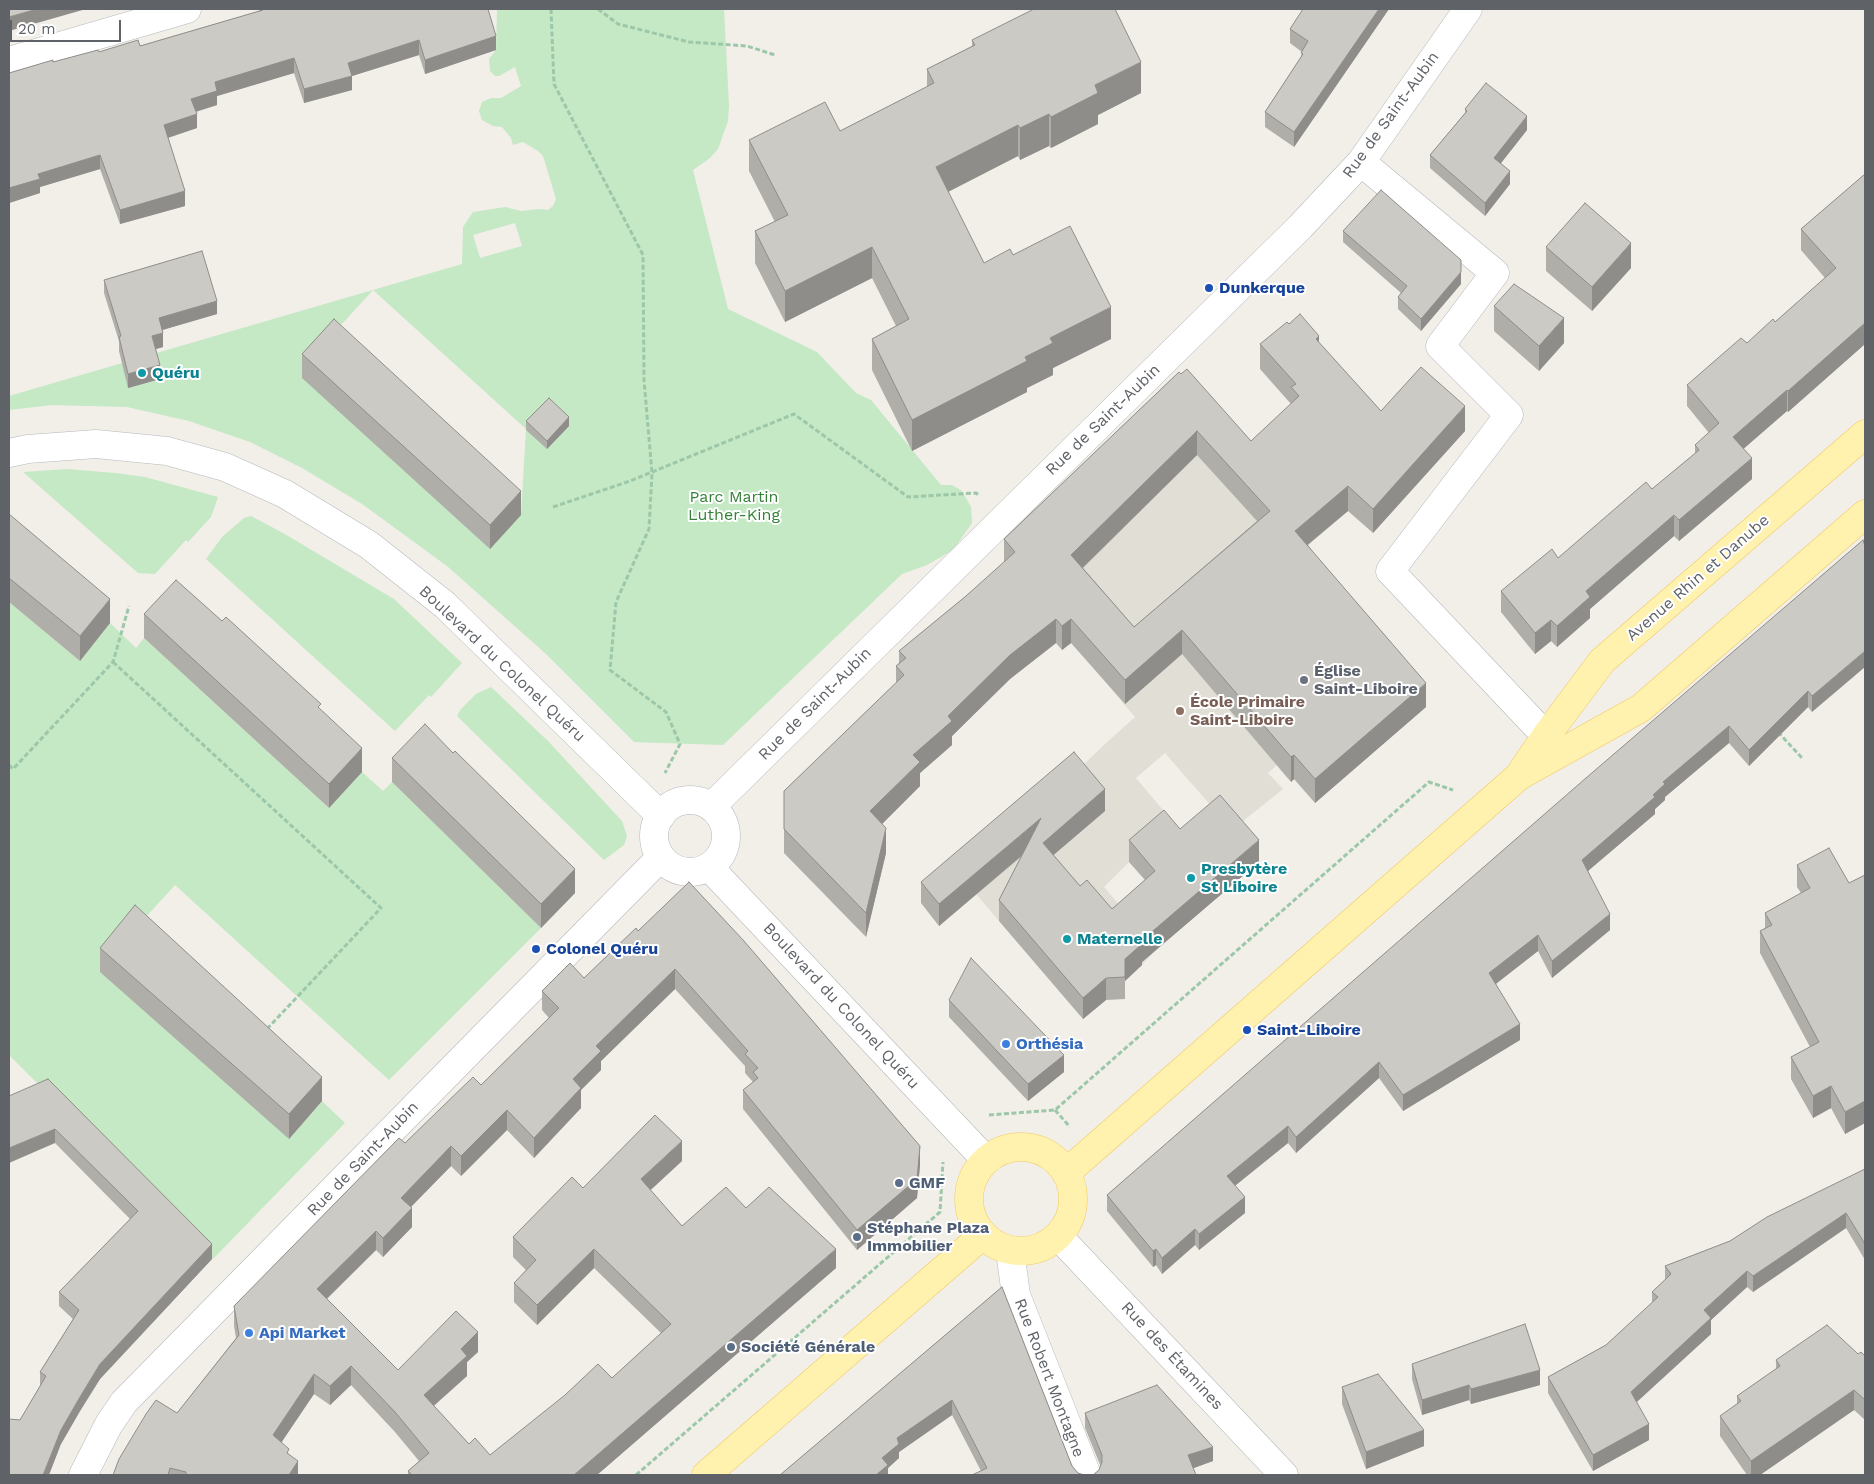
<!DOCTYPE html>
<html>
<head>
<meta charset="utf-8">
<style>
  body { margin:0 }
  #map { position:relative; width:1874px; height:1484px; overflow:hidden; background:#f1efe8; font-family:"Work Sans",sans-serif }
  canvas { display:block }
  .frame { position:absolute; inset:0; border:10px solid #5f6368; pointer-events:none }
  .scale { position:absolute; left:10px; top:20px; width:111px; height:22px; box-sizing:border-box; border:2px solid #5f6368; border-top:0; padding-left:6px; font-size:15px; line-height:18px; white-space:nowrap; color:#5f6368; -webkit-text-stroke:4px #fff; paint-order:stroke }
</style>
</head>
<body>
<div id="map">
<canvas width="1874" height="1484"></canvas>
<div class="frame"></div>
<div class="scale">20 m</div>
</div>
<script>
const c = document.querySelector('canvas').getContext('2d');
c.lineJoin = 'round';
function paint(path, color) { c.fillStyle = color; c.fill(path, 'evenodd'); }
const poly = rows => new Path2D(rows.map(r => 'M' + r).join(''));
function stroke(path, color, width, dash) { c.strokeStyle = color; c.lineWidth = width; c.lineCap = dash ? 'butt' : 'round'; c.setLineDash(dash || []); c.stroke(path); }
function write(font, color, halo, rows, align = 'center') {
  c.font = font + ' "Work Sans",sans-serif'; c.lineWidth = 4; c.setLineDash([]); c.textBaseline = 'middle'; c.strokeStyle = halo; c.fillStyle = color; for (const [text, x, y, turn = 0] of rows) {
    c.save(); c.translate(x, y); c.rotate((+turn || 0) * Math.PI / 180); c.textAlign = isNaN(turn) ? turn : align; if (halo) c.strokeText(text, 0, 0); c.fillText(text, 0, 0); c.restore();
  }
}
paint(poly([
  [1150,423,1293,515,1182,654,1277,765,1268,773,1283,789,1232,830,1165,753,1136,778,1174,823,1129,862,1104,887,1157,949,1142,965,1123,982,1125,993,1108,997,1083,1019,976,894,1074,774,1105,744,1135,717,1035,599]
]), '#e1ded6');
paint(poly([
  [497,9,724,9,729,105,728,121,718,149,710,158,693,170,728,309,817,352,856,393,871,400,941,485,952,485,962,491,971,507,972,523,953,550,927,565,902,574,723,745,634,742,546,654,447,566,362,504,302,468,250,442,189,421,127,407,52,405,9,410,9,396,462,264,463,227,473,212,505,207,521,211,539,209,548,210,553,206,556,199,543,156,538,151,523,142,513,145,511,138,502,127,493,126,482,120,479,111,482,102,491,98,501,98,521,86,515,67,499,76,495,76,490,71,489,59,496,50],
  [515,223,522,246,480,258,473,235],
  [373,290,526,429,521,515,329,338],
  [67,469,115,473,145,477,218,497,211,517,188,542,186,540,155,574,138,573,23,472],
  [251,516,283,533,394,599,462,663,431,697,429,695,395,731,206,559,222,537,244,518],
  [9,602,80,661,110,623,136,648,144,638,329,808,362,772,383,791,392,782,541,928,389,1080,175,885,135,929,289,1139,322,1101,345,1123,213,1259,9,1055],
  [491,687,549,742,622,821,627,836,624,845,604,860,457,716,461,709,476,694]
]), '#c5e8c5');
const minor = poly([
  [9,61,187,9],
  [1361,162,1495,273,1440,346,1509,415,1390,571,1546,736],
  [9,453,28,449,96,444,167,451,225,467,285,494,369,545,445,605,661,816],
  '654 836a36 36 0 1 1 72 0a36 36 0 1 1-72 0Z',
  [711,807,1300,227,1361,162,1468,9],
  [709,867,986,1160],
  [1059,1237,1284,1475],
  [1010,1251,1016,1295,1087,1475],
  [83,1475,109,1424,124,1402,661,857]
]);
const major = poly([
  [1522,771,1546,736,1602,661,1865,434],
  '969 1199a52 52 0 1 1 104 0a52 52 0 1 1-104 0Z',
  [1067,1172,1519,776,1641,708,1865,514],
  [706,1475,983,1235]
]);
stroke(minor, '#b5b8bc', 29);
stroke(major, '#f2c960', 29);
stroke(poly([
  [551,9,554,84,643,255,644,380,652,473,649,529,616,602,610,670,666,712,680,744,665,773],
  [598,9,618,24,689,42,747,46,775,55],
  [553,507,630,481,794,414,908,497,976,493,980,496],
  [113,662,381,908,266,1030],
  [1778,732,1803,759],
  [9,765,13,769,113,662,129,606],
  [1055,1110,1070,1127],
  [989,1115,1055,1110,1429,782,1453,790],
  [636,1475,940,1212,943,1162]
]), '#9cc7a9', 3, [5, 2.5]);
stroke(minor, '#fff', 28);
stroke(major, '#fff2af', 28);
paint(poly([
  [259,9,488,9,496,50,425,74,419,55,352,76,352,90,304,103,294,73,217,96,217,105,196,112,197,128,168,138,185,206,120,224,100,169,40,187,40,193,9,203,9,73,53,62,99,52,140,46,259,11],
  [1389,9,1294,147,1265,127,1265,112,1301,57,1302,52,1290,43,1290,29],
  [972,40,1141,93,1098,115,1098,124,1051,148,1049,146,1020,160,1018,156,948,192,984,263,1013,255,1111,339,1053,368,1053,375,1027,388,1027,392,912,451,872,370,872,339,896,326,872,278,785,322,755,263,755,231,775,222,749,171,749,140,840,131,927,87,927,69,972,46],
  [1465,109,1527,130,1501,163,1510,184,1485,216,1430,168,1430,155,1465,113],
  [1865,174,1865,344,1788,412,1787,411,1743,449,1752,479,1679,541,1674,536,1590,609,1590,618,1557,647,1551,641,1535,654,1501,612,1501,591,1558,558,1652,489,1695,454,1695,445,1709,433,1687,406,1687,385,1747,343,1775,322,1825,278,1801,250,1801,229],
  [1343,231,1461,284,1421,331,1398,309,1398,297,1401,293,1343,242],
  [1546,247,1631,268,1592,311,1546,271],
  [104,280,217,314,162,330,163,347,156,349,160,379,128,388,119,351,119,341,104,293],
  [1494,306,1564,343,1539,371,1494,331],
  [1289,324,1319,343,1381,411,1465,431,1373,533,1348,511,1308,545,1426,707,1315,803,1294,779,1291,782,1182,654,1125,704,1071,643,1062,650,1056,643,1010,679,952,736,952,745,920,773,920,786,882,824,886,853,866,937,784,853,784,791,896,683,896,666,899,663,899,651,966,596,1004,563,1004,539,1179,372,1251,441,1291,404,1260,369,1260,344],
  [1197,455,1257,521,1134,627,1083,568],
  [302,354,521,515,490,549,302,378],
  [526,421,569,426,547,449,526,430],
  [9,514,110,623,80,661,9,602],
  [1863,540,1812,712,1808,707,1749,766,1729,743,1665,797,1665,800,1655,809,1655,814,1588,871,1610,930,1552,978,1538,951,1496,984,1520,1040,1403,1111,1379,1078,1296,1153,1288,1143,1235,1186,1245,1213,1199,1250,1195,1245,1162,1274,1156,1265,1153,1267,1107,1211,1107,1195],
  [144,614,362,772,329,808,144,638],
  [392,758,575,893,541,928,392,782],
  [1105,811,1053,855,1080,886,1112,909,1145,880,1129,862,1129,840,1180,829,1259,862,1142,962,1142,965,1125,981,1125,999,1106,1000,1083,1019,999,921,999,900,1022,856,939,926,921,903,921,882],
  [1797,865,1849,883,1865,875,1865,1123,1845,1134,1831,1108,1813,1118,1791,1079,1791,1057,1810,1047,1760,953,1760,931,1765,928,1765,913,1801,893,1797,887],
  [638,931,920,1165,917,1198,857,1250,743,1109,743,1090,753,1082,745,1073,745,1066,675,989,601,1061,601,1070,581,1090,581,1108,534,1158,507,1130,461,1176,451,1166,411,1207,412,1227,383,1257,376,1250,327,1299,398,1370,478,1352,467,1362,467,1376,434,1406,469,1444,490,1455,612,1378,661,1333,594,1268,537,1325,514,1302,514,1283,526,1270,513,1257,513,1237,583,1188,682,1161,650,1190,682,1226,746,1208,836,1268,597,1475,408,1475,408,1471,419,1461,395,1432,351,1385,330,1405,314,1394,281,1442,289,1455,298,1475,113,1475,177,1413,236,1338,234,1326,234,1306,405,1143,481,1085,549,1018,542,1010,542,991,584,978],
  [100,948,322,1101,289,1139,100,972],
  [949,1000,1064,1072,1028,1101,949,1017],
  [48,1079,212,1259,100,1379,80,1411,61,1444,20,1420,40,1386,40,1372,73,1319,59,1306,59,1292,130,1219,55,1143],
  [1865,1169,1865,1260,1846,1228,1753,1292,1747,1287,1711,1320,1711,1334,1637,1402,1649,1440,1593,1471,1548,1393,1548,1377,1606,1345,1652,1303,1652,1292,1665,1280,1665,1266,1730,1241],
  [1002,1287,1072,1466,1078,1473,981,1471,952,1415,899,1452,899,1458,888,1468,888,1475,780,1475],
  [1858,1354,1865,1356,1865,1420,1854,1410,1760,1475,1747,1475,1720,1436,1720,1416,1737,1404,1737,1396,1776,1369,1776,1360],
  [1412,1364,1540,1385,1471,1404,1469,1400,1422,1415,1412,1379],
  [1342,1387,1424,1446,1366,1469,1342,1404],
  [1085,1413,1213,1461,1194,1468,1093,1475,1099,1470,1101,1467,1085,1428]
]), '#afaea9');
paint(poly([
  [37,9,86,9,9,31,9,17],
  [1379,9,1389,9,1294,147,1294,132],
  [496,36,496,50,425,74,425,60],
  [419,40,419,55,352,76,352,90,304,103,304,89,348,63],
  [294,58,294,73,217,96,217,105,191,113,191,99,215,82],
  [1141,62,1141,93,1098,115,1098,124,1051,148,1051,117,1095,85],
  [197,114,197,128,164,139,164,125],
  [1049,114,1049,146,1020,160,1020,128],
  [1527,116,1527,130,1494,172,1494,158],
  [1018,125,1018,156,936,198,936,167],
  [100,155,100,169,40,187,40,193,9,203,9,188,38,174],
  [1510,171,1510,184,1485,216,1485,203],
  [185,191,185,206,120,224,120,210],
  [1631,243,1631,268,1592,311,1592,287],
  [872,247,872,278,785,322,785,291],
  [1461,272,1461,284,1421,331,1421,319],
  [217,301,217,314,159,331,159,318],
  [1111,307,1111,339,1053,368,1053,375,1027,388,1027,392,912,451,912,420,1025,357,1050,338],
  [1564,318,1564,343,1539,371,1539,346],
  [1865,323,1865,344,1788,412,1788,391],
  [163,333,163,347,152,350,152,336],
  [1319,336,1319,360,1316,339],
  [160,365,160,379,128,388,128,374],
  [1787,390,1787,411,1733,458,1733,437],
  [1465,406,1465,431,1373,533,1373,509],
  [569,417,569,426,547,449,547,441],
  [1197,431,1197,455,1071,579,1071,555],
  [1752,458,1752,479,1679,541,1679,520],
  [1348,486,1348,511,1295,555,1295,531],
  [521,491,521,515,490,549,490,525],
  [1674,515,1674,536,1590,609,1590,618,1557,647,1557,626,1586,591],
  [110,599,110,623,80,661,80,636],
  [1056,619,1056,643,1010,679,952,736,952,745,920,773,920,786,870,836,870,811,913,755,948,716,1010,655],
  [1071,619,1071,643,1062,650,1062,626],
  [1551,620,1551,641,1535,654,1535,633],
  [1182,630,1182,654,1125,704,1125,680],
  [1865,651,1865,667,1812,712,1812,696],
  [1426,683,1426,707,1315,803,1315,779],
  [1808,691,1808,707,1749,766,1749,750],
  [1729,726,1729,743,1665,797,1665,800,1655,809,1655,814,1582,876,1582,860,1653,795,1663,782],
  [362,748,362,772,329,808,329,784],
  [1294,755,1294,779,1291,782,1291,757],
  [1105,789,1105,811,1043,864,1043,843],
  [1041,818,1041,839,939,926,939,904],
  [886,828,886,853,866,937,866,913],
  [1259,840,1259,862,1142,962,1142,965,1125,981,1125,959,1140,942],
  [575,869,575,893,541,928,541,904],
  [1610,914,1610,930,1552,978,1552,961],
  [1538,935,1538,951,1489,989,1489,973],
  [675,969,675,989,601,1061,601,1070,581,1090,581,1108,534,1158,534,1138,596,1046],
  [1106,978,1106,1000,1083,1019,1083,998],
  [1520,1024,1520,1040,1403,1111,1403,1095],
  [1064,1055,1064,1072,1028,1101,1028,1084],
  [1379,1062,1379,1078,1296,1153,1296,1137],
  [322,1077,322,1101,289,1139,289,1114],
  [1831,1086,1831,1108,1813,1118,1813,1096],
  [1865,1101,1865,1123,1845,1134,1845,1112],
  [507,1110,507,1130,461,1176,461,1156],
  [1288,1126,1288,1143,1227,1192,1227,1176],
  [55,1129,55,1143,9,1163,9,1148],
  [682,1141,682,1161,641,1199,641,1179],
  [451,1146,451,1166,401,1217,401,1198],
  [920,1146,920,1165,917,1198,857,1250,857,1230],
  [1245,1197,1245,1213,1199,1250,1199,1234],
  [412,1208,412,1227,383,1257,383,1238],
  [1846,1213,1846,1228,1753,1292,1753,1276],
  [1195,1229,1195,1245,1162,1274,1162,1258],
  [376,1231,376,1250,317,1308,317,1289],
  [212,1244,212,1259,100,1379,80,1411,61,1444,49,1475,43,1475,61,1430,80,1397,100,1364],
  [594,1249,594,1268,537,1325,537,1305],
  [836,1249,836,1268,597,1475,574,1475],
  [1156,1249,1156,1265,1153,1267,1153,1251],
  [1747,1271,1747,1287,1711,1320,1711,1334,1631,1407,1631,1392,1704,1310],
  [478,1332,478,1352,467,1362,467,1376,424,1414,424,1395,461,1349],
  [351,1366,351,1385,330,1405,330,1386],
  [1540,1370,1540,1385,1471,1404,1471,1389],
  [314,1374,314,1394,273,1455,273,1435],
  [1469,1385,1469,1400,1422,1415,1422,1400],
  [1854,1390,1854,1410,1760,1475,1751,1475,1751,1461],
  [952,1400,952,1415,899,1452,899,1458,888,1468,888,1475,876,1475,882,1458,897,1438],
  [1649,1424,1649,1440,1593,1471,1593,1455],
  [1424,1430,1424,1446,1366,1469,1366,1452],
  [1213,1447,1213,1461,1188,1470,1188,1455],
  [298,1461,298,1475,289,1475]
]), '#8f8d8a');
const building = poly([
  [9,9,37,9,9,17,9,9],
  [263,9,488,9,496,36,425,60,419,40,348,63,352,76,304,89,294,58,215,82,217,91,191,99,197,114,164,125,185,191,120,210,100,155,38,174,40,179,9,188,9,73,53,60,53,62,98,50,99,52,138,40,140,46,263,10,263,9],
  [1034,9,1115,9,1141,62,1095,85,1098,93,1051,117,1049,114,1020,128,1018,125,936,167,984,263,1010,249,1013,255,1070,226,1111,307,1050,338,1053,343,1025,357,1027,361,912,420,872,339,909,319,872,247,785,291,755,231,788,215,749,140,825,102,840,131,934,83,927,69,975,45,972,40,1034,9],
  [1303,9,1379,9,1294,132,1265,112,1303,54,1301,53,1308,41,1290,29,1303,9],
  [1486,83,1527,116,1494,158,1510,171,1485,203,1430,155,1467,111,1465,109,1486,83],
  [1865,174,1865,323,1788,391,1787,390,1733,437,1752,458,1679,520,1674,515,1586,591,1590,597,1557,626,1551,620,1535,633,1501,591,1552,549,1558,558,1646,482,1652,489,1699,450,1695,445,1719,423,1687,385,1741,338,1747,343,1773,319,1775,322,1836,268,1801,229,1865,174],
  [1381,190,1461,260,1461,272,1421,319,1398,297,1407,286,1343,231,1381,190],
  [1585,203,1631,243,1592,287,1546,247,1585,203],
  [202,251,217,301,159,318,163,333,152,336,160,365,128,374,119,337,121,336,104,280,202,251],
  [1514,284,1564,318,1539,346,1494,306,1514,284],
  [1300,314,1319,336,1316,339,1381,411,1421,367,1465,406,1373,509,1348,486,1295,531,1426,683,1315,779,1294,755,1291,757,1182,630,1125,680,1071,619,1062,626,1056,619,1010,655,948,716,952,721,913,755,920,762,870,811,886,828,866,913,784,829,784,791,904,675,896,666,906,658,899,651,966,596,1015,552,1004,539,1179,372,1181,374,1187,369,1251,441,1299,396,1291,387,1296,384,1260,344,1287,322,1289,324,1300,314],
  [1197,431,1270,511,1134,627,1071,555,1197,431],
  [334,319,521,491,490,525,302,354,334,319],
  [549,398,569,417,547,441,526,421,549,398],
  [9,514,110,599,80,636,9,578,9,514],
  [1863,540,1865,546,1865,651,1812,696,1808,691,1749,750,1729,726,1663,782,1665,784,1653,795,1655,797,1582,860,1610,914,1552,961,1538,935,1489,973,1520,1024,1403,1095,1379,1062,1296,1137,1288,1126,1227,1176,1245,1197,1199,1234,1195,1229,1162,1258,1156,1249,1153,1251,1107,1195,1586,778,1863,540],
  [176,580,222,621,226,617,321,704,318,707,362,748,329,784,144,614,176,580],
  [425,724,453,753,455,751,575,869,541,904,392,758,425,724],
  [1074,752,1105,789,1043,843,1080,886,1087,880,1112,909,1155,871,1129,840,1164,810,1180,829,1220,795,1259,840,1140,942,1142,944,1125,959,1125,977,1106,978,1083,998,999,900,1041,818,939,904,921,882,1074,752],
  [1829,848,1849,883,1865,875,1865,1101,1845,1112,1831,1086,1813,1096,1791,1057,1819,1042,1760,931,1772,925,1765,913,1810,888,1797,865,1829,848],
  [689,882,744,941,920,1146,917,1179,857,1230,743,1090,758,1078,753,1072,758,1068,745,1054,748,1051,675,969,596,1046,601,1051,573,1079,581,1088,534,1138,507,1110,461,1156,451,1146,401,1198,412,1208,383,1238,376,1231,317,1289,398,1370,456,1311,478,1332,461,1349,467,1356,424,1395,469,1444,475,1438,490,1455,565,1395,598,1364,612,1378,671,1324,594,1249,537,1305,514,1283,536,1260,513,1237,572,1177,583,1188,655,1115,682,1141,641,1179,682,1226,726,1187,746,1208,769,1187,836,1249,574,1475,412,1475,408,1471,429,1453,395,1412,351,1366,330,1386,314,1374,273,1435,289,1449,287,1453,298,1461,289,1475,186,1475,186,1472,170,1468,168,1475,113,1475,119,1459,146,1414,156,1400,177,1413,239,1335,234,1306,399,1138,405,1143,473,1077,481,1085,559,1008,542,991,570,963,584,978,636,928,638,931,689,882],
  [135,905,322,1077,289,1114,100,948,135,905],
  [971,958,1064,1055,1028,1084,949,1000,971,958],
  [48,1079,212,1244,100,1364,80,1397,61,1430,43,1475,9,1475,9,1419,20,1420,46,1376,40,1372,79,1310,59,1292,138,1211,55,1129,9,1148,9,1096,48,1079],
  [1865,1169,1865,1244,1846,1213,1753,1276,1747,1271,1704,1310,1711,1318,1631,1392,1649,1424,1593,1455,1548,1377,1606,1345,1658,1297,1652,1292,1671,1274,1665,1266,1730,1241,1767,1217,1865,1169],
  [1002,1287,1072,1466,1078,1473,1084,1475,972,1475,987,1468,952,1400,897,1438,899,1444,882,1458,888,1465,876,1475,780,1475,1002,1287],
  [1525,1324,1540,1370,1471,1389,1469,1385,1422,1400,1412,1364,1525,1324],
  [1827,1325,1858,1354,1861,1352,1865,1356,1865,1400,1854,1390,1751,1461,1720,1416,1741,1401,1737,1396,1780,1366,1776,1360,1827,1325],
  [1378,1374,1424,1430,1366,1452,1342,1387,1378,1374],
  [1157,1385,1213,1447,1188,1455,1196,1475,1089,1475,1093,1475,1099,1470,1102,1462,1102,1455,1085,1413,1157,1385]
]);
paint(building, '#cccac5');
stroke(building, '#8f8d8a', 1);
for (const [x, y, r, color] of [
  [1209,288,5,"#1a4fb4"],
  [142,373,5,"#0f9aa8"],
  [1304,680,5,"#6b7280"],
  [1180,711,5,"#8d6e63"],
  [1191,878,5,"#0f9aa8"],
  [1067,939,5,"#0f9aa8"],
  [536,949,5,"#1a4fb4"],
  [1247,1030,5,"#1a4fb4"],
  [1006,1044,5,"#3f7fe0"],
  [899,1183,5,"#5c6f8a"],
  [857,1237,5,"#5c6f8a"],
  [249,1333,5,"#3f7fe0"],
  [731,1347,5,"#5c6f8a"]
]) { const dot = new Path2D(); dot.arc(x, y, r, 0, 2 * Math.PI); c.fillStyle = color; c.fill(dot); stroke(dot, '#fff', 2); }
write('16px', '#5f6368', '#fff', [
  ["Rue de Saint-Aubin",1391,115,-54],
  ["Rue de Saint-Aubin",1103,420,-44],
  ["Avenue Rhin et Danube",1698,578,-41],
  ["Boulevard du Colonel Quéru",502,664,43],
  ["Rue de Saint-Aubin",815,704,-45],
  ["Boulevard du Colonel Quéru",841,1006,47],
  ["Rue de Saint-Aubin",363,1159,-46],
  ["Rue des Étamines",1172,1356,47],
  ["Rue Robert Montagne",1049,1378,69]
]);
write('bold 16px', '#164399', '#fff', [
  ["Dunkerque",1219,288],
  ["Colonel Quéru",546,949],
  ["Saint-Liboire",1257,1030]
], 'left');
write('bold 16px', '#0d838f', '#fff', [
  ["Quéru",152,373],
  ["Presbytère",1201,869],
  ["St Liboire",1201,887],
  ["Maternelle",1077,939]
], 'left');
write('16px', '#348238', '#fff', [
  ["Parc Martin",734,497],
  ["Luther-King",734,515]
]);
write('bold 16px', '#5b616d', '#fff', [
  ["Église",1314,671],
  ["Saint-Liboire",1314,689]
], 'left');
write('bold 16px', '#785e54', '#fff', [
  ["École Primaire",1190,702],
  ["Saint-Liboire",1190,720]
], 'left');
write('bold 16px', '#366cbe', '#fff', [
  ["Orthésia",1016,1044],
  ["Api Market",259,1333]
], 'left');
write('bold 16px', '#4e5e75', '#fff', [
  ["GMF",909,1183],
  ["Stéphane Plaza",867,1228],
  ["Immobilier",867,1246],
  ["Société Générale",741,1347]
], 'left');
</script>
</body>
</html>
